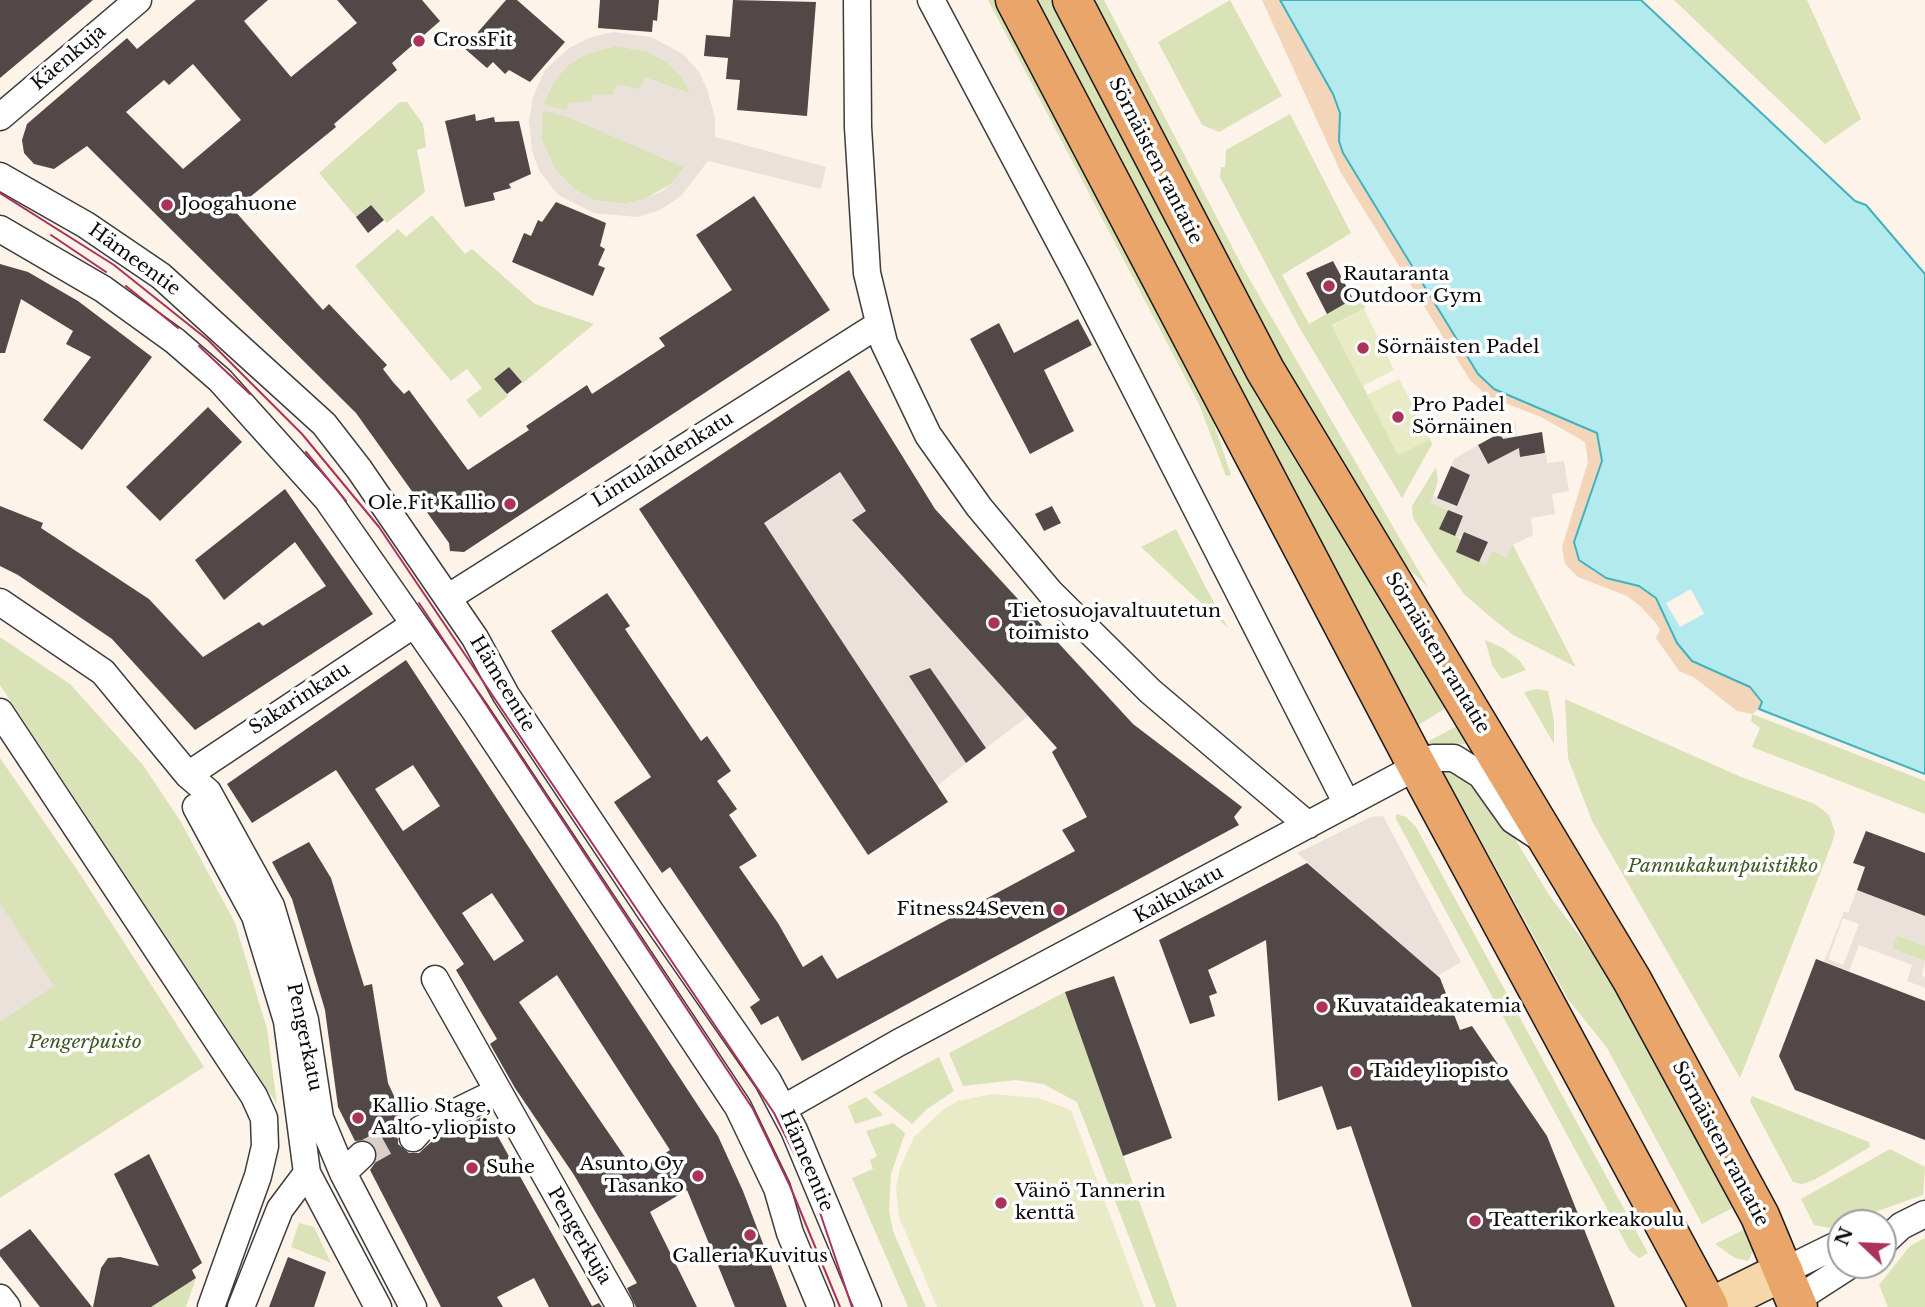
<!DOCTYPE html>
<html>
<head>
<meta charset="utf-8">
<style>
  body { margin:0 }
  #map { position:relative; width:1925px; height:1307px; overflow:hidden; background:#fdf3e8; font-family:"Libre Baskerville",serif }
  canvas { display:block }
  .north { position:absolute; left:1827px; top:1209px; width:70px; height:70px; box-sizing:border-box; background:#fff; border:2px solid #9d9d9d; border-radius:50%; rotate:293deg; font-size:19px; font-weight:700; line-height:28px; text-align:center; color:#0a0a0a }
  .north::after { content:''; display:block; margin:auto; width:24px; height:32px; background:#aa325b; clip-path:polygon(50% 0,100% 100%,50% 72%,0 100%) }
</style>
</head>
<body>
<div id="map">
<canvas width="1925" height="1307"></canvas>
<div class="north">N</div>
</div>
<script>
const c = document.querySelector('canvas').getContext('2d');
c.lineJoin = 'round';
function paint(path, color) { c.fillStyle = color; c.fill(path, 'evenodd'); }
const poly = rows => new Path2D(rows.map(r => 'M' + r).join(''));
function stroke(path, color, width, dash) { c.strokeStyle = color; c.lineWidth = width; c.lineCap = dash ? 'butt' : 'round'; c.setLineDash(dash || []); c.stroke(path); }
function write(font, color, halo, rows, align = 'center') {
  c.font = font + ' "Libre Baskerville",serif'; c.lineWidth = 7; c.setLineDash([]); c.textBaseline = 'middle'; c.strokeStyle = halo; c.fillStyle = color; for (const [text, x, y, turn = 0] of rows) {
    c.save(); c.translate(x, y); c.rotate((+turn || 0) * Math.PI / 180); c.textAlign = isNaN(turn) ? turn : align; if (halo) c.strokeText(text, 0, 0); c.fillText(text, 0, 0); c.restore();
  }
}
paint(poly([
  [988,0,995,0,1207,403,1231,475,1226,476,1199,404],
  [1037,0,1051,0,1290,452,1448,707,1418,725],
  [1092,0,1104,0,1243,268,1428,587,1408,568,1260,324],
  [1230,0,1282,96,1219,132,1202,125,1158,42],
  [1674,0,1807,0,1861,119,1825,144],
  [615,46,646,51,665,61,680,75,691,93,640,89,591,101,567,111,543,105,553,82,567,66,585,54],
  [400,102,407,102,423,124,426,147,417,150,425,192,387,223,371,205,356,217,319,173],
  [542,110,566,116,685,167,672,183,645,199,625,204,594,200,575,190,554,168,542,140],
  [1290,114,1351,233,1282,275,1309,324,1363,293,1367,301,1364,309,1332,325,1398,455,1430,439,1432,444,1402,498,1299,327,1220,177,1221,167,1225,167,1226,150],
  [432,215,465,254,472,249,535,304,594,324,523,383,509,367,494,379,508,396,480,418,466,400,482,388,467,369,451,381,355,266,398,229,406,237],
  [1436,467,1438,481,1431,503,1448,510,1440,529,1461,539,1456,552,1485,564,1492,551,1513,545,1576,667,1513,635,1494,620,1464,594,1436,554,1413,518,1412,506],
  [1176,529,1205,586,1228,628,1141,547],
  [0,637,70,684,143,765,181,822,235,923,267,1029,277,1104,0,685],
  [1485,640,1503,648,1519,660,1526,670,1502,679,1492,665],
  [1537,689,1548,691,1554,721,1554,744,1524,692],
  [1565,699,1741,777,1815,804,1829,815,1835,832,1832,843,1740,1078,1592,821,1568,758],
  [1752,714,1925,781,1925,814,1752,747,1760,728,1751,721],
  [1459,725,1466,744,1428,745,1427,742],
  [0,758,80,874,204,1067,0,1198],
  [1443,771,1458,773,1492,801,1549,895,1618,987,1738,1205,1702,1224,1607,1048,1568,999],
  [1396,814,1406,817,1416,827,1648,1253,1639,1258,1630,1251,1396,819],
  [1897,935,1925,946,1925,961,1892,949],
  [1065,992,1123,1156,1177,1307,1156,1307,1077,1102,1043,1084,1016,1080,963,1086,949,1053],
  [939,1057,954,1091,927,1109,912,1124,873,1092],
  [1752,1096,1869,1142,1870,1147,1814,1180,1802,1184,1793,1182,1750,1101],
  [866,1097,883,1115,855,1124,848,1106],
  [893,1123,905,1133,891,1174,889,1211,893,1231,926,1307,908,1307,852,1178,873,1169,870,1160,877,1156,866,1131],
  [1890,1149,1925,1167,1923,1195,1830,1228,1814,1225,1801,1199],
  [299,1223,314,1227,331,1263,291,1247],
  [1749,1227,1754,1249,1748,1261,1735,1258,1715,1244],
  [1925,1238,1925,1307,1888,1307,1879,1285,1910,1246],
  [196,1278,186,1307,151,1307]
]), '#dae2b7');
paint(poly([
  [1262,0,1280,0,1321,69,1340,113,1339,141,1343,153,1478,374,1597,433,1602,461,1577,532,1575,552,1594,572,1606,578,1639,586,1656,598,1677,643,1692,661,1750,687,1757,695,1763,706,1752,714,1737,711,1695,678,1679,671,1656,638,1660,630,1655,622,1640,606,1627,596,1578,577,1565,564,1562,547,1588,462,1585,442,1541,417,1487,396,1470,380,1341,173]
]), '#f3d5ba');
paint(poly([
  [1364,309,1394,370,1363,386,1332,326],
  [1399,379,1430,439,1398,455,1367,395],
  [992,1094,1039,1098,1071,1110,1144,1307,937,1307,899,1217,896,1189,900,1168,914,1137,945,1108,958,1101]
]), '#e9ebc7');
paint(poly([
  [613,32,651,37,683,54,699,72,707,89,715,118,715,137,826,167,821,189,708,161,681,196,660,210,637,217,594,213,558,195,540,172,532,151,529,120,533,97,545,70,569,48,589,38],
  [615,46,646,51,665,61,680,75,690,93,645,77,640,89,617,84,613,95,594,94,591,101,568,103,567,110,543,105,553,82,567,66,585,54],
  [542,111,566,116,685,168,664,190,645,199,625,204,594,200,575,190,554,168,542,140],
  [1515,422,1521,457,1546,454,1547,463,1564,461,1569,491,1552,494,1555,514,1531,518,1533,535,1513,545,1507,558,1492,551,1486,565,1479,562,1487,542,1455,536,1463,516,1431,503,1433,496,1457,506,1470,475,1451,467,1454,459,1478,445,1488,464,1510,452,1500,433],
  [840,472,866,511,852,521,1028,716,986,748,930,669,910,676,966,763,937,786,764,523],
  [1383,816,1461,962,1437,976,1297,853,1371,817],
  [1857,890,1925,916,1925,946,1898,935,1892,948,1925,961,1922,976,1925,978,1925,988,1907,981,1912,965,1859,945,1849,971,1824,962,1844,911,1848,913],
  [1843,918,1859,924,1843,965,1828,959],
  [0,903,54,986,0,1022]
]), '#eae1da');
const water = poly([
  [1280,0,1641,0,1855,201,1866,205,1925,274,1925,774,1759,709,1762,702,1750,687,1692,661,1677,643,1656,598,1639,586,1606,578,1579,560,1574,542,1602,461,1597,433,1494,389,1478,374,1343,153,1339,141,1340,113,1333,94,1280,0]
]);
paint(water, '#b3eaee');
stroke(water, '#42b1be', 2);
paint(poly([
  [1691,589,1704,614,1680,627,1666,603]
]), '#fdf3e8');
paint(poly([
  [0,0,93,0,0,78],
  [196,0,268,0,244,21,291,77,357,23,337,0,422,0,440,21,392,63,397,70,334,124,336,127,234,210,323,310,329,304,387,365,383,369,393,382,404,394,409,390,468,470,529,430,526,426,587,385,592,394,665,346,659,338,732,290,696,235,754,196,830,310,464,552,450,551,449,543,356,413,87,146,54,169,34,164,24,153,22,140,27,124,127,38,137,49],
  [193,64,241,120,183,169,126,112,164,80,169,85],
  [506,0,517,0,565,42,530,82,509,70,505,74,493,62,487,68,464,48],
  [600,0,659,0,657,21,653,20,652,32,598,28],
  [733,0,816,2,807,116,737,110,740,80,726,79,728,58,704,56,706,35,730,37],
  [475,114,476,121,494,117,495,122,519,121,531,174,509,184,511,188,493,193,495,200,465,207,445,121],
  [556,202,606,223,600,246,605,249,598,265,605,268,593,296,512,262,524,233,531,236,538,220,542,222],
  [371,205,384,220,368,233,356,217],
  [1333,261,1353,299,1327,314,1306,273],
  [0,264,28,272,78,301,152,357,82,450,43,420,91,357,66,344,73,331,21,299,5,353,0,353],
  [1078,319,1092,345,1044,370,1074,431,1030,454,970,339,999,323,1014,353],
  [509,367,522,382,507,394,494,379],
  [849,370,935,509,1133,724,1242,807,1234,817,1239,825,802,1061,778,1016,761,1025,750,1007,760,1000,670,867,662,873,614,802,651,777,551,631,607,593,630,626,625,629,701,741,707,736,731,771,717,781,737,809,729,815,757,856,739,867,778,923,803,967,822,955,837,979,1075,851,1062,830,1087,817,1052,752,1057,748,852,520,866,511,840,472,764,523,948,802,868,855,639,509],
  [208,407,242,442,160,521,126,487],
  [1542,432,1545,453,1520,457,1519,448,1488,464,1478,445,1500,433,1503,439],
  [1451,466,1470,475,1457,506,1437,498],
  [285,489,373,614,195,730,112,639,18,575,0,566,0,506,43,523,41,528,149,599,203,657,259,622,263,626,326,586,295,542,224,600,195,560],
  [1052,506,1061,523,1044,531,1035,514],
  [1448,510,1463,516,1455,536,1439,529],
  [1464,532,1488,542,1479,562,1456,552],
  [406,660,718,1136,743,1191,787,1307,735,1307,687,1190,650,1212,697,1307,636,1307,627,1288,637,1283,574,1175,515,1088,490,1044,497,1039,456,970,464,964,336,770,252,823,227,784],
  [413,765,440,806,403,831,375,789],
  [492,893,524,941,494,961,462,913],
  [557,975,670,1150,636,1173,519,1002],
  [930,668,986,748,966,763,909,676],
  [1866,831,1925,853,1925,916,1857,890,1865,867,1853,863],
  [309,842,331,878,364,986,372,984,388,1083,406,1122,398,1134,398,1144,409,1153,419,1153,431,1142,486,1115,592,1306,599,1303,602,1307,549,1307,534,1278,497,1297,503,1307,441,1307,370,1170,377,1160,377,1151,367,1140,355,1141,338,1107,325,1010,292,899,272,862],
  [1307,863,1440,978,1460,1030,1472,1026,1547,1136,1615,1307,1412,1307,1351,1126,1337,1130,1322,1086,1278,1101,1266,940,1208,970,1217,993,1209,996,1215,1016,1190,1024,1159,940],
  [1816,959,1925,1001,1925,1140,1795,1090,1779,1056],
  [1114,976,1172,1138,1123,1156,1065,992],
  [149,1154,202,1263,192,1270,196,1278,151,1307,93,1307,101,1268,108,1258,120,1257,159,1266,114,1174],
  [30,1229,92,1307,40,1307,0,1256,0,1250],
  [288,1257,326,1272,314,1307,269,1307]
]), '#514847');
stroke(poly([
  [362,1155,409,1129]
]), '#d9d0c7', 26, [26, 13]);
const street = poly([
  [857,0,858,127,867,273,884,343,928,435,979,507,1050,592,1150,691,1308,825],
  [931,0,1077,275,1347,804],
  [0,117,138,0],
  [0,176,86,225,161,276,324,424,359,469,475,638,506,695,650,911,768,1081,794,1130,868,1307],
  [0,229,103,289,175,341,220,380,327,499,475,711,738,1107,777,1188,790,1233,821,1307],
  [449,597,878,325],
  [0,602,103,672,188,775,208,792,271,906,305,1020,320,1118,343,1173,413,1307],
  [0,712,254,1096,264,1118,265,1146,258,1176,211,1307],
  [188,775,413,625],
  [196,807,255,916,287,1021,307,1173,378,1307],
  [435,979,620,1307],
  [784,1108,898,1043,1433,758,1454,758,1481,775,1513,820,1542,839],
  [413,1138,421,1129,497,1092],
  [343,1173,362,1155],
  [1883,1243,1901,1226,1925,1214],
  [1784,1271,1841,1243],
  [0,1298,7,1307],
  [1796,1300,1850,1265],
  [241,1307,280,1209,307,1173]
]);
const secondary = poly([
  [1711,1307,1784,1271]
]);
const primary = poly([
  [1015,0,1416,764,1709,1307],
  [1072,0,1265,370,1632,980,1760,1216,1798,1307]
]);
stroke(street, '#3d3d3d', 29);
stroke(secondary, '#2c2c2c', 41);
stroke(primary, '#1b1b1b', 41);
stroke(street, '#fff', 26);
stroke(secondary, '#f6d7aa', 38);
stroke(primary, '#eaa56b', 38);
stroke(poly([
  [0,193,114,265,208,340,302,434,379,527,774,1113,812,1189,852,1307],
  [51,235,106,272],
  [126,286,178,328],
  [199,346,250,394],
  [306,452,346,501],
  [419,603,753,1109,790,1186,840,1307]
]), '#aa325b', 2);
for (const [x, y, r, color] of [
  [419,41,7,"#aa325b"],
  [167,205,7,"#aa325b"],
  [1329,286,7,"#aa325b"],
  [1363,348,7,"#aa325b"],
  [1398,417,7,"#aa325b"],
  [510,504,7,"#aa325b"],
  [994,623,7,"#aa325b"],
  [1059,910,7,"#aa325b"],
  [1322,1007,7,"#aa325b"],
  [1356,1072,7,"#aa325b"],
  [358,1118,7,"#aa325b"],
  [472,1168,7,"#aa325b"],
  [698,1176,7,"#aa325b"],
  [1001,1203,7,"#aa325b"],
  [1475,1221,7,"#aa325b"],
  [750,1235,7,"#aa325b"]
]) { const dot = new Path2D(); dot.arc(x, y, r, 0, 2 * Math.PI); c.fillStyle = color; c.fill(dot); stroke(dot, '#fff', 2.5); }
write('19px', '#0a0a0a', '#fff', [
  ["CrossFit",433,41],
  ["Joogahuone",181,205],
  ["Rautaranta",1343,275],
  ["Outdoor Gym",1343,297],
  ["Sörnäisten Padel",1377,348],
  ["Pro Padel",1412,406],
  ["Sörnäinen",1412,428],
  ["Ole.Fit Kallio",496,504,"right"],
  ["Tietosuojavaltuutetun",1008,612],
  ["toimisto",1008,634],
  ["Fitness24Seven",1045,910,"right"],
  ["Kuvataideakatemia",1336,1007],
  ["Taideyliopisto",1370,1072],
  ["Kallio Stage,",372,1107],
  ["Aalto-yliopisto",372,1129],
  ["Asunto Oy",684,1165,"right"],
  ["Tasanko",684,1187,"right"],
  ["Suhe",486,1168],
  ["Väinö Tannerin",1015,1192],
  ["kenttä",1015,1214],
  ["Teatterikorkeakoulu",1489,1221],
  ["Galleria Kuvitus",750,1257,"center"]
], 'left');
write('19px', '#0a0a0a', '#fff', [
  ["Käenkuja",69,58,-40],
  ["Sörnäisten rantatie",1155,161,63],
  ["Hämeentie",134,260,36],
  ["Lintulahdenkatu",663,460,-32],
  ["Sörnäisten rantatie",1437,653,59],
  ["Hämeentie",502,684,59],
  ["Sakarinkatu",300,699,-33],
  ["Kaikukatu",1179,895,-29],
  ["Pengerkatu",304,1037,78],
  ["Sörnäisten rantatie",1720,1144,62],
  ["Hämeentie",806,1161,67],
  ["Pengerkuja",579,1236,60]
]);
write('italic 19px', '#3e5922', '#fff', [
  ["Pannukakunpuistikko",1723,867],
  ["Pengerpuisto",85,1043]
]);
</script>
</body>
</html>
